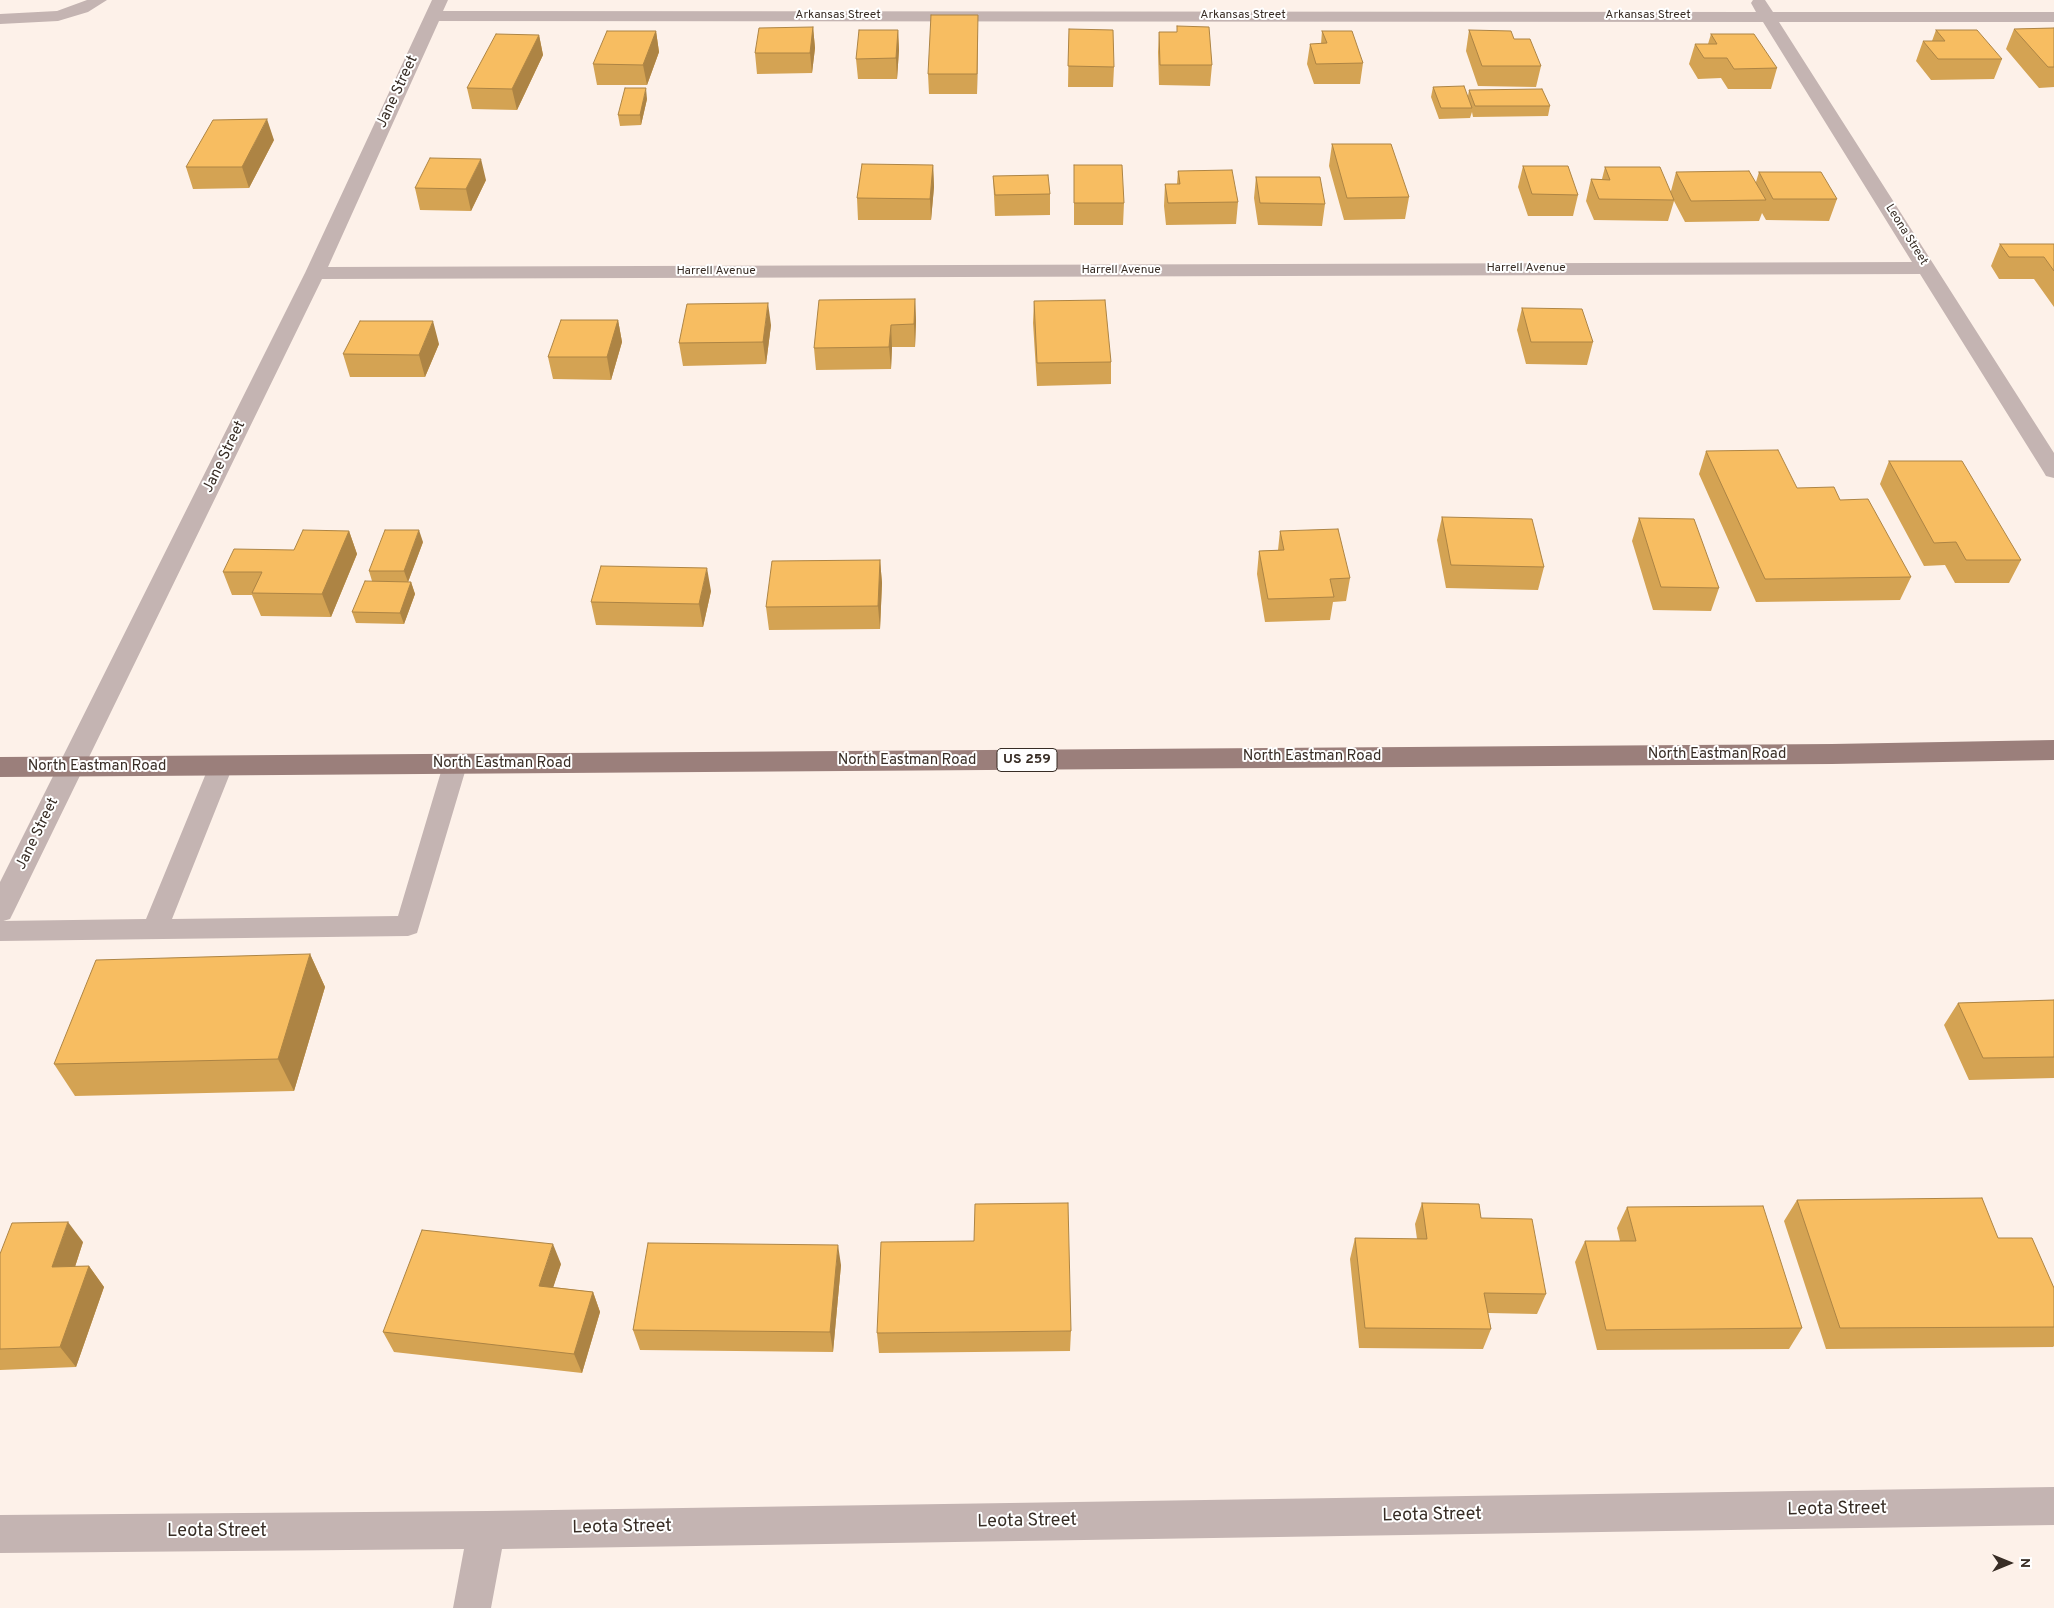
<!DOCTYPE html>
<html>
<head>
<meta charset="utf-8">
<style>
  body { margin:0 }
  #map { position:relative; width:2054px; height:1608px; overflow:hidden; background:#fdf1e9; font-family:Overpass,sans-serif }
  canvas { display:block }
  .north { position:absolute; left:1984px; top:1538px; width:50px; height:50px; -webkit-text-stroke:4px #fff; paint-order:stroke; rotate:90deg; font-size:14px; font-weight:700; line-height:20px; text-align:center; color:#382d25 }
  .north::after { content:''; display:block; margin:auto; width:18px; height:22px; background:#382d25; clip-path:polygon(50% 0,100% 100%,50% 72%,0 100%) }
</style>
</head>
<body>
<div id="map">
<canvas width="2054" height="1608"></canvas>
<div class="north">N</div>
</div>
<script>
const c = document.querySelector('canvas').getContext('2d');
c.lineJoin = 'round';
const poly = rows => new Path2D(rows.map(r => 'M' + r).join(''));
function paint(path, color) { c.fillStyle = color; c.fill(path, 'evenodd'); }
function stroke(path, color, width, dash) { c.strokeStyle = color; c.lineWidth = width; c.lineCap = dash ? 'butt' : 'round'; c.setLineDash(dash || []); c.stroke(path); }
function write(font, color, halo, rows, align = 'center') {
  c.font = font + ' Overpass,sans-serif'; c.lineWidth = 4; c.setLineDash([]); c.textBaseline = 'middle'; c.strokeStyle = halo; c.fillStyle = color; for (const [text, x, y, turn = 0] of rows) {
    c.save(); c.translate(x, y); c.rotate((+turn || 0) * Math.PI / 180); c.textAlign = isNaN(turn) ? turn : align; if (halo) c.strokeText(text, 0, 0); c.fillText(text, 0, 0); c.restore();
  }
}
paint(poly([
  [455,757,463,759,467,765,417,933,408,936,0,941,0,921,146,919,209,766,213,760,221,758,229,760,233,766,172,919,398,916,443,765,447,759,455,757]
]), '#c4b4b2');
paint(poly([
  [87,0,107,0,88,12,58,21,0,24,0,14,57,11,87,0],
  [432,0,448,0,443,11,1756,12,1751,3,1753,0,1765,0,1773,12,2054,12,2054,22,1779,22,2054,453,2054,478,2046,476,2043,471,1920,274,322,279,14,911,10,919,0,922,0,882,305,273,432,0],
  [439,21,1763,22,1912,262,328,267,439,21],
  [2054,1487,2054,1525,502,1549,491,1608,453,1608,464,1549,0,1553,0,1515,487,1511,2054,1487]
]), '#c4b4b2');
paint(poly([
  [2054,740,2054,760,1832,764,0,777,0,757,1832,744,2054,740]
]), '#9b7f7b');
paint(poly([
  [1177,26,1212,65,1210,86,1159,85,1158,52,1159,32,1177,32],
  [813,27,815,48,812,73,757,74,755,53],
  [2054,28,2054,87,2039,88,2006,49,2014,29],
  [1069,29,1114,67,1113,87,1068,87],
  [898,30,899,50,897,79,858,79,856,59],
  [1469,30,1541,66,1536,87,1478,86,1466,51],
  [1936,30,2002,59,1994,79,1931,80,1916,61,1923,41,1932,41],
  [656,31,659,52,647,85,597,85,593,64],
  [1322,31,1363,63,1360,84,1314,84,1307,64,1310,44,1321,44],
  [1711,34,1777,68,1771,89,1728,89,1721,78,1698,79,1689,64,1695,44,1708,44],
  [539,35,543,55,517,110,472,109,467,88],
  [978,35,977,94,929,94,928,74],
  [1433,87,1468,96,1469,90,1550,106,1548,116,1473,117,1472,112,1470,118,1439,119,1431,97],
  [647,99,641,125,620,126,618,115],
  [274,140,249,188,193,189,186,167],
  [1332,144,1409,197,1405,219,1344,220,1329,166],
  [933,165,934,187,931,220,858,220,857,198],
  [1074,165,1124,203,1123,225,1074,225],
  [1523,166,1578,195,1573,216,1528,216,1518,187],
  [1605,167,1671,191,1676,172,1756,182,1759,172,1837,199,1829,221,1766,220,1762,213,1759,221,1685,222,1674,201,1668,221,1594,220,1586,201,1591,179,1602,179],
  [1178,171,1238,202,1236,224,1166,225,1164,206,1165,184,1177,184],
  [993,176,1050,194,1050,215,995,216],
  [1256,177,1325,204,1322,226,1258,225,1254,198],
  [486,180,471,211,420,210,415,188],
  [2000,244,2054,244,2054,307,2034,279,1999,279,1991,266],
  [915,299,916,321,915,347,892,347,891,369,816,370,814,348],
  [1034,301,1111,362,1111,384,1037,386,1033,323],
  [1522,308,1593,342,1587,365,1526,364,1517,330],
  [618,320,622,342,611,380,553,379,548,357],
  [771,325,766,364,683,366,679,343],
  [439,344,425,377,350,377,343,354],
  [1706,451,1797,488,1840,500,1911,577,1900,600,1756,602,1699,474],
  [1889,461,2021,560,2009,583,1955,583,1945,565,1924,566,1880,484],
  [1442,517,1544,567,1538,590,1446,588,1437,540],
  [1639,518,1719,588,1711,611,1653,610,1632,541],
  [349,531,357,554,331,617,261,616,252,595,232,595,223,572,294,550],
  [1280,531,1350,578,1346,601,1333,602,1330,620,1265,622,1257,574,1259,551,1278,550],
  [423,542,408,582,411,582,415,594,404,624,356,623,352,612,372,581,369,571],
  [880,560,882,583,880,629,769,630,766,607],
  [711,591,703,627,596,625,591,602],
  [310,954,325,987,294,1091,75,1096,54,1064],
  [2054,1000,2054,1078,1969,1080,1944,1025,1958,1003],
  [1797,1200,1998,1238,2054,1288,2054,1346,2053,1347,1826,1349,1784,1221],
  [1422,1203,1481,1218,1546,1294,1537,1314,1488,1313,1491,1329,1483,1349,1359,1348,1350,1259,1355,1238,1417,1239,1415,1224],
  [1627,1207,1802,1328,1789,1349,1597,1350,1575,1262,1585,1241,1620,1241,1617,1228],
  [83,1242,75,1267,89,1266,104,1287,76,1367,0,1370,0,1254],
  [561,1264,553,1287,593,1292,600,1312,582,1373,394,1352,383,1332],
  [841,1265,833,1352,640,1350,633,1330],
  [1071,1331,1070,1351,879,1353,877,1333]
]), '#d4a353');
paint(poly([
  [978,15,978,35,977,94,977,74],
  [813,27,815,48,812,73,810,53],
  [898,30,899,50,897,79,896,58],
  [656,31,659,52,647,85,643,65],
  [539,35,543,55,517,110,512,89],
  [646,88,647,99,641,125,640,115],
  [267,119,274,140,249,188,242,167],
  [481,159,486,180,471,211,466,189],
  [933,165,934,187,931,220,930,199],
  [915,299,916,321,915,347,914,324],
  [768,303,771,325,766,364,763,342],
  [618,320,622,342,611,380,607,357],
  [433,321,439,344,425,377,419,355],
  [891,325,892,347,891,369,889,347],
  [419,530,423,542,408,582,404,571],
  [349,531,357,554,331,617,322,594],
  [880,560,882,583,880,629,878,606],
  [707,568,711,591,703,627,699,604],
  [411,582,415,594,404,624,400,613],
  [310,954,325,987,294,1091,278,1059],
  [68,1222,83,1242,68,1288,52,1267],
  [553,1244,561,1264,547,1306,539,1286],
  [838,1245,841,1265,833,1352,830,1332],
  [89,1266,104,1287,76,1367,60,1347],
  [593,1292,600,1312,582,1373,574,1354]
]), '#ad8444');
const building = poly([
  [931,15,978,15,977,74,928,74,931,15],
  [1177,26,1209,27,1212,65,1160,65,1159,32,1177,32,1177,26],
  [813,27,810,53,755,53,759,28,813,27],
  [2054,28,2054,67,2048,67,2014,29,2054,28],
  [1069,29,1113,30,1114,67,1068,66,1069,29],
  [859,30,898,30,896,58,856,59,859,30],
  [1469,30,1511,31,1514,39,1530,39,1541,66,1482,66,1469,30],
  [1936,30,1977,30,2002,59,1938,59,1923,41,1945,41,1936,30],
  [607,31,656,31,643,65,593,64,607,31],
  [1322,31,1352,31,1363,63,1316,64,1310,44,1327,43,1322,31],
  [496,34,539,35,512,89,467,88,496,34],
  [1711,34,1754,34,1777,68,1734,69,1727,58,1704,58,1695,44,1717,44,1711,34],
  [1464,86,1472,108,1441,108,1433,87,1464,86],
  [625,88,646,88,640,115,618,115,625,88],
  [1542,89,1550,106,1475,106,1469,90,1542,89],
  [267,119,242,167,186,167,213,120,267,119],
  [1332,144,1391,144,1409,197,1347,198,1332,144],
  [430,158,481,159,466,189,415,188,430,158],
  [862,164,933,165,930,199,857,198,862,164],
  [1074,165,1122,165,1124,203,1074,203,1074,165],
  [1523,166,1568,166,1578,195,1532,194,1523,166],
  [1605,167,1660,167,1674,200,1599,199,1591,179,1610,180,1605,167],
  [1232,170,1238,202,1168,203,1165,184,1180,184,1178,171,1232,170],
  [1749,171,1766,200,1691,201,1676,172,1749,171],
  [1759,172,1821,172,1837,199,1773,199,1759,172],
  [1048,175,1050,194,995,195,993,176,1048,175],
  [1256,177,1320,177,1325,204,1260,203,1256,177],
  [2000,244,2054,244,2054,271,2044,257,2009,257,2000,244],
  [915,299,914,324,891,325,889,347,814,348,819,300,915,299],
  [1105,300,1111,362,1037,363,1034,301,1105,300],
  [768,303,763,342,679,343,687,304,768,303],
  [1522,308,1582,309,1593,342,1531,342,1522,308],
  [561,320,618,320,607,357,548,357,561,320],
  [360,321,433,321,419,355,343,354,360,321],
  [1778,450,1797,488,1834,487,1840,500,1868,499,1911,577,1765,579,1706,451,1778,450],
  [1889,461,1962,461,2021,560,1966,560,1956,542,1934,543,1889,461],
  [1442,517,1532,519,1544,567,1451,565,1442,517],
  [1639,518,1694,519,1719,588,1661,587,1639,518],
  [1338,529,1350,578,1330,579,1334,597,1268,599,1259,551,1284,550,1280,531,1338,529],
  [303,530,349,531,322,594,252,593,262,572,223,572,234,549,294,550,303,530],
  [385,530,419,530,404,571,369,571,385,530],
  [880,560,878,606,766,607,772,561,880,560],
  [601,566,707,568,699,604,591,602,601,566],
  [365,581,411,582,400,613,352,612,365,581],
  [310,954,278,1059,54,1064,96,960,310,954],
  [2054,1000,2054,1057,1983,1058,1958,1003,2054,1000],
  [1982,1198,1998,1238,2032,1238,2054,1288,2054,1327,1840,1328,1797,1200,1982,1198],
  [1068,1203,1071,1331,877,1333,881,1242,974,1241,975,1204,1068,1203],
  [1422,1203,1479,1204,1481,1218,1532,1219,1546,1294,1484,1293,1491,1329,1365,1328,1355,1238,1427,1239,1422,1203],
  [1763,1206,1802,1328,1606,1330,1585,1241,1636,1241,1627,1207,1763,1206],
  [68,1222,52,1267,89,1266,60,1347,0,1349,0,1254,12,1223,68,1222],
  [422,1230,553,1244,539,1286,593,1292,574,1354,383,1332,422,1230],
  [648,1243,838,1245,830,1332,633,1330,648,1243]
]);
paint(building, '#f7bd61');
stroke(building, '#ad8444', 1);
write('12px', '#382d25', '#fff', [
  ["Arkansas Street",838,16],
  ["Arkansas Street",1243,16],
  ["Arkansas Street",1648,16],
  ["Leona Street",1906,235,58],
  ["Harrell Avenue",1526,269],
  ["Harrell Avenue",1121,271],
  ["Harrell Avenue",716,272]
]);
for (const [x, y, w] of [
  [1027,760,60]
]) { const box = new Path2D(); box.roundRect(x - w / 2, y - 11.5, w, 23, 4); c.fillStyle = '#fff'; c.fill(box); stroke(box, '#382d25', 1); }
write('bold 14px', '#382d25', null, [
  ["US 259",1027,760]
]);
write('15px', '#382d25', '#fff', [
  ["Jane Street",398,92,-65],
  ["Jane Street",225,457,-64],
  ["North Eastman Road",1717,755],
  ["North Eastman Road",1312,757],
  ["North Eastman Road",907,761],
  ["North Eastman Road",502,764],
  ["North Eastman Road",97,767],
  ["Jane Street",38,834,-64]
]);
write('18px', '#382d25', '#fff', [
  ["Leota Street",1837,1510,-1],
  ["Leota Street",1432,1516,-1],
  ["Leota Street",1027,1522,-1],
  ["Leota Street",622,1528,-1],
  ["Leota Street",217,1532]
]);
</script>
</body>
</html>
